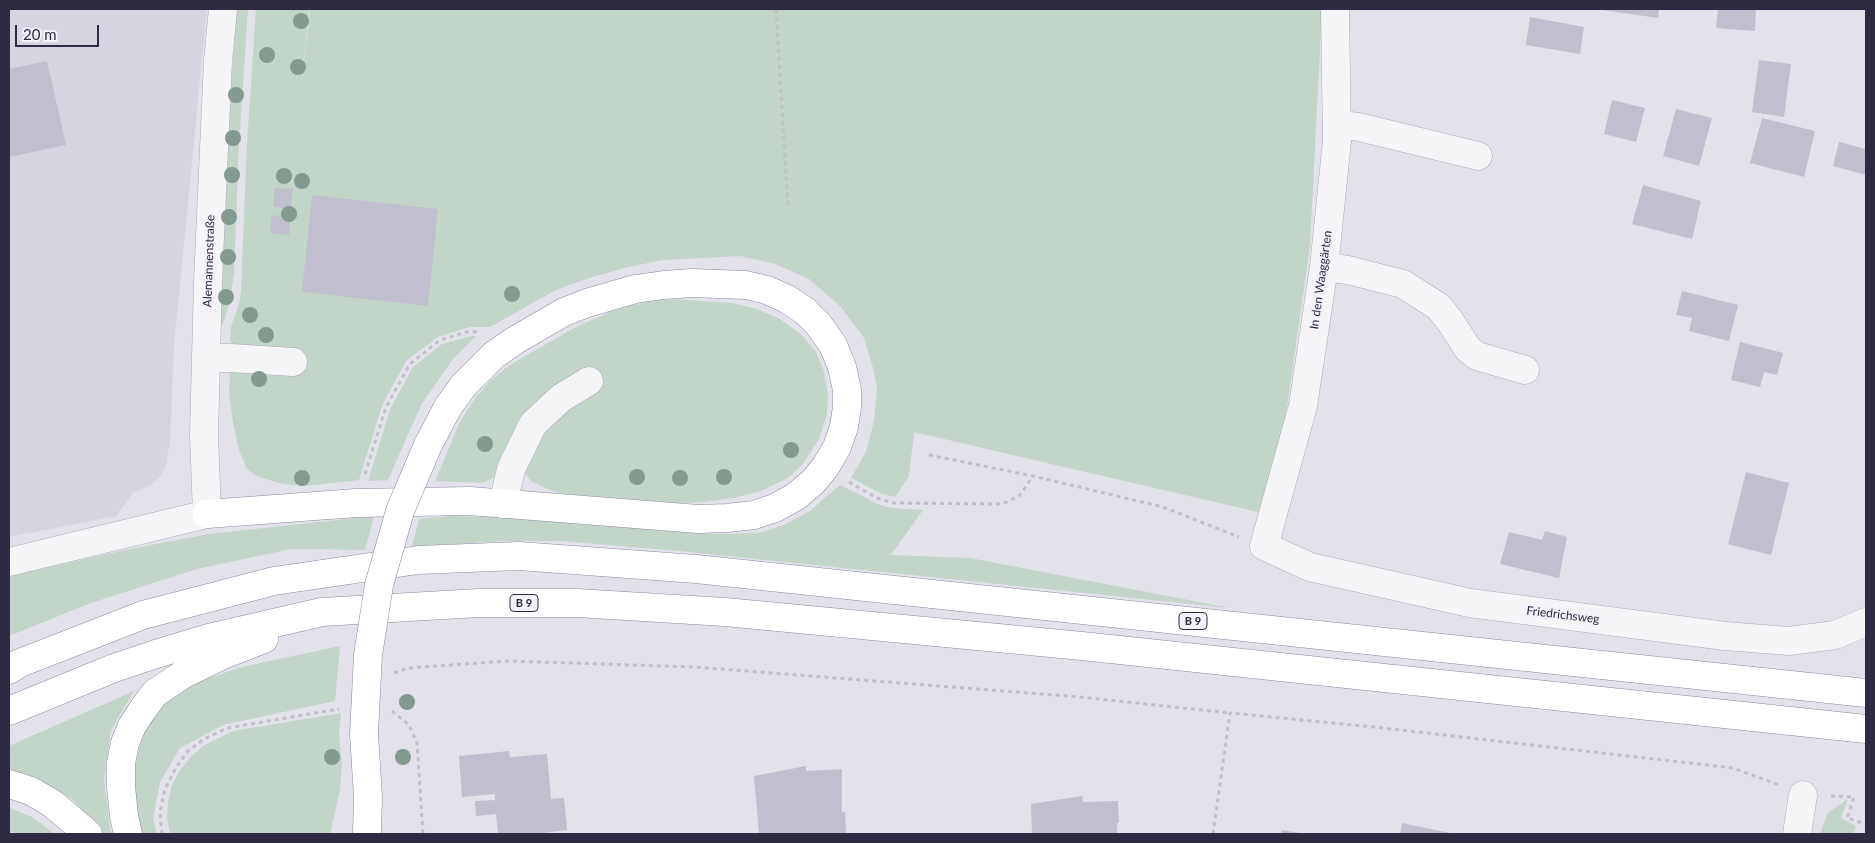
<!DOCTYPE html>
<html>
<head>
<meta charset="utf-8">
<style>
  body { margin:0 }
  #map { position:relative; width:1875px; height:843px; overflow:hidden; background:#e3e2ea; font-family:Lato,sans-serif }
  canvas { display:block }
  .frame { position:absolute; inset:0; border:10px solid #2e2a42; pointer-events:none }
  .scale { position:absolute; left:15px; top:25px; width:84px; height:22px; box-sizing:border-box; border:2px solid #2e2a42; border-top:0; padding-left:6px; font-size:15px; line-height:18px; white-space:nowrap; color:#2e2a42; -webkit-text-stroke:4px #f2f2f8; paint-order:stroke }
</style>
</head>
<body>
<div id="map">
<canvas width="1875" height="843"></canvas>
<div class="frame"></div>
<div class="scale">20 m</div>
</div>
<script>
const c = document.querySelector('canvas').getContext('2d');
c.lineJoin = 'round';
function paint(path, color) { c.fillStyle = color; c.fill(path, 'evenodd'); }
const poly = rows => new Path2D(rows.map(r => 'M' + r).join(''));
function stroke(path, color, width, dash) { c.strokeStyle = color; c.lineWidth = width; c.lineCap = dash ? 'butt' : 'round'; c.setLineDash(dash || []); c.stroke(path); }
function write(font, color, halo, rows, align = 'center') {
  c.font = font + ' Lato,sans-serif'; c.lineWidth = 4.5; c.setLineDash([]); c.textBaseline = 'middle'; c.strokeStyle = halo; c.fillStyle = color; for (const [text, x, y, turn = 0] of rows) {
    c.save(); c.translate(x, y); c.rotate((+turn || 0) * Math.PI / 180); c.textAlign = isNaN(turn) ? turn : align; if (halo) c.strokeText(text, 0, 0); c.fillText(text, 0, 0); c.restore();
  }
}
paint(poly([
  [9,9,207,9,174,345,170,441,166,466,160,477,150,486,133,493,116,516,9,537]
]), '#d6d4df');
paint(poly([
  [237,9,248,9,239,144,234,273,230,302,223,324,220,324,223,237,233,60],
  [256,9,309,9,300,95,310,9,1322,9,1310,246,1285,421,1262,513,914,432,909,476,895,497,882,494,851,478,866,452,874,421,877,389,873,368,864,338,840,306,809,279,775,264,740,256,663,260,629,267,592,277,556,290,490,327,470,327,438,337,406,361,382,406,359,480,306,486,282,484,257,476,247,469,239,450,233,423,229,392,232,344,230,340,231,327,239,304,241,290,247,144],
  [671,299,732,303,757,309,780,319,801,334,816,352,824,371,828,394,827,414,819,439,803,464,788,478,761,491,734,498,705,502,675,503,567,494,549,490,531,481,525,473,525,462,501,469,493,478,483,483,435,481,459,424,475,398,490,381,508,366,576,327,615,310,645,302],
  [471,336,476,336,453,359,421,405,388,480,368,481,390,409,413,367,442,344],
  [840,485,880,505,892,508,923,510,891,555,970,558,1230,608,679,551,561,541,501,541,412,547,419,519,448,516,503,517,683,532,719,534,758,533,784,525,810,511],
  [374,516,365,550,291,549,197,569,91,603,9,636,9,576,130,549,209,534],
  [340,646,335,701,223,725,180,748,160,782,153,819,157,834,137,834,133,780,141,738,161,707,191,684,242,667],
  [134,691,111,730,104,778,111,834,103,834,72,799,26,774,9,770,9,746],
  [341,713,339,735,342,764,340,790,330,834,170,834,167,818,168,802,172,785,180,770,190,758,203,746,233,731],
  [1848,799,1841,818,1856,826,1853,834,1820,834,1828,813],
  [9,808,32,817,55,834,38,833,37,834,25,834,9,832]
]), '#c3d4c8');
paint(poly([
  [1595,9,1659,9,1658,18],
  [1718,9,1756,9,1755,31,1716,28],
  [1530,17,1584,27,1580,54,1526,45],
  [1759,60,1791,64,1784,117,1752,112],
  [47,61,66,145,9,157,9,69],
  [1612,100,1645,108,1636,142,1604,134],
  [1676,109,1712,118,1699,166,1663,156],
  [1762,118,1815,131,1804,177,1750,163],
  [1839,142,1866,149,1866,175,1833,166],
  [1643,185,1701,201,1692,239,1632,224],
  [275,188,293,189,291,209,273,207],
  [312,195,438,209,428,306,302,292],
  [272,215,290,218,289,235,270,233],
  [1682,291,1738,305,1729,341,1689,331,1692,318,1676,315],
  [1740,342,1783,353,1777,375,1764,372,1760,387,1731,380],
  [1746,472,1789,483,1771,555,1728,544],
  [1545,531,1567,537,1559,578,1500,564,1509,532,1542,540],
  [509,751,510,757,547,754,551,799,564,798,567,830,534,834,498,834,496,814,476,816,475,801,495,800,495,794,462,797,459,756],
  [806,766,806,771,842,769,842,812,845,812,846,834,759,834,754,776],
  [1082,796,1083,802,1118,801,1119,823,1117,823,1117,834,1032,834,1031,804],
  [1402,823,1450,833,1450,834,1400,834],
  [1282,830,1300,833,1300,834,1281,834]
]), '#c1bfcd');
const minor = poly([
  [1335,9,1337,141,1324,267,1303,406,1264,546,1310,567,1470,603,1725,636,1789,641,1835,635,1866,622],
  [1337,124,1359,127,1478,156],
  [1324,267,1348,270,1403,284,1439,307,1450,321,1468,349,1477,356,1525,370],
  [207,358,231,358,293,362],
  [503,504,511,469,533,424,561,398,589,381],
  [9,562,207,514,204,435,208,281,218,61,223,9],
  [1797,834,1803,795]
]);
const highway = poly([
  [207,514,356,503,470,501,698,519,727,518,754,515,775,508,795,497,813,482,826,466,837,447,844,427,847,407,847,390,842,367,833,345,818,324,805,311,787,299,767,290,746,285,691,283,664,285,635,289,587,303,564,312,514,341,494,355,463,386,448,407,428,445],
  [9,670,20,663,143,615,274,581,418,560,519,556,696,569,1866,693],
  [9,711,114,668,156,654,209,638,322,612,479,603,577,603,725,612,1082,646,1866,729],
  [364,734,368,797,367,834],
  [9,784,31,791,53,804,88,834],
  [128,834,124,816,121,787,121,763,125,743,132,726,143,709,155,693,182,675,223,655,264,639]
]);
stroke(minor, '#adabb8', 29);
stroke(highway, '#8d89a1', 29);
stroke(poly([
  [776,9,788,208],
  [929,455,1033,476,1163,507,1239,537],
  [365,474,386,407,410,364,440,340,470,331,477,332],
  [849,482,877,498,893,503,998,504,1007,502,1020,495,1033,476],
  [394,673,408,668,508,661,695,667,1080,697,1230,713],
  [392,711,409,725,417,743,423,834],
  [1831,796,1854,797,1847,818,1866,824],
  [162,834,160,812,165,789,177,766,188,751,204,739,227,728,339,709],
  [1213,834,1230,713,1374,727,1733,768,1779,785]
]), '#c1c0c9', 3, [4, 4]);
stroke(minor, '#f5f5f8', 28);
stroke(highway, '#fff', 28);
const highwayBridge = poly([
  [364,734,368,655,379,585,400,511,428,445]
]);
stroke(highwayBridge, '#8d89a1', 29, []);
stroke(highwayBridge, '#fff', 28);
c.fillStyle = '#84998f';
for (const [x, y] of [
  [301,21],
  [267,55],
  [298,67],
  [236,95],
  [233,138],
  [232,175],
  [284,176],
  [302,181],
  [289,214],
  [229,217],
  [228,257],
  [512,294],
  [226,297],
  [250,315],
  [266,335],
  [259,379],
  [485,444],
  [791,450],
  [637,477],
  [724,477],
  [302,478],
  [680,478],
  [407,702],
  [332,757],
  [403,757]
]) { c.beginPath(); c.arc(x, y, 8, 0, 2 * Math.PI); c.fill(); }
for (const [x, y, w] of [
  [524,603,28],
  [1193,621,28]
]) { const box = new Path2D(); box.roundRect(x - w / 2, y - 8.5, w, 17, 4); c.fillStyle = '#f2f2f8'; c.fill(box); stroke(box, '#2e2a42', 1); }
write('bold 11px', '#2e2a42', null, [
  ["B 9",524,603],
  ["B 9",1193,621]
]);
write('12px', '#2e2a42', '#f2f2f8', [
  ["Alemannenstraße",209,261,-88],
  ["In den Waaggärten",1321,280,-82],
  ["Friedrichsweg",1563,615,7]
]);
</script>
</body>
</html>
